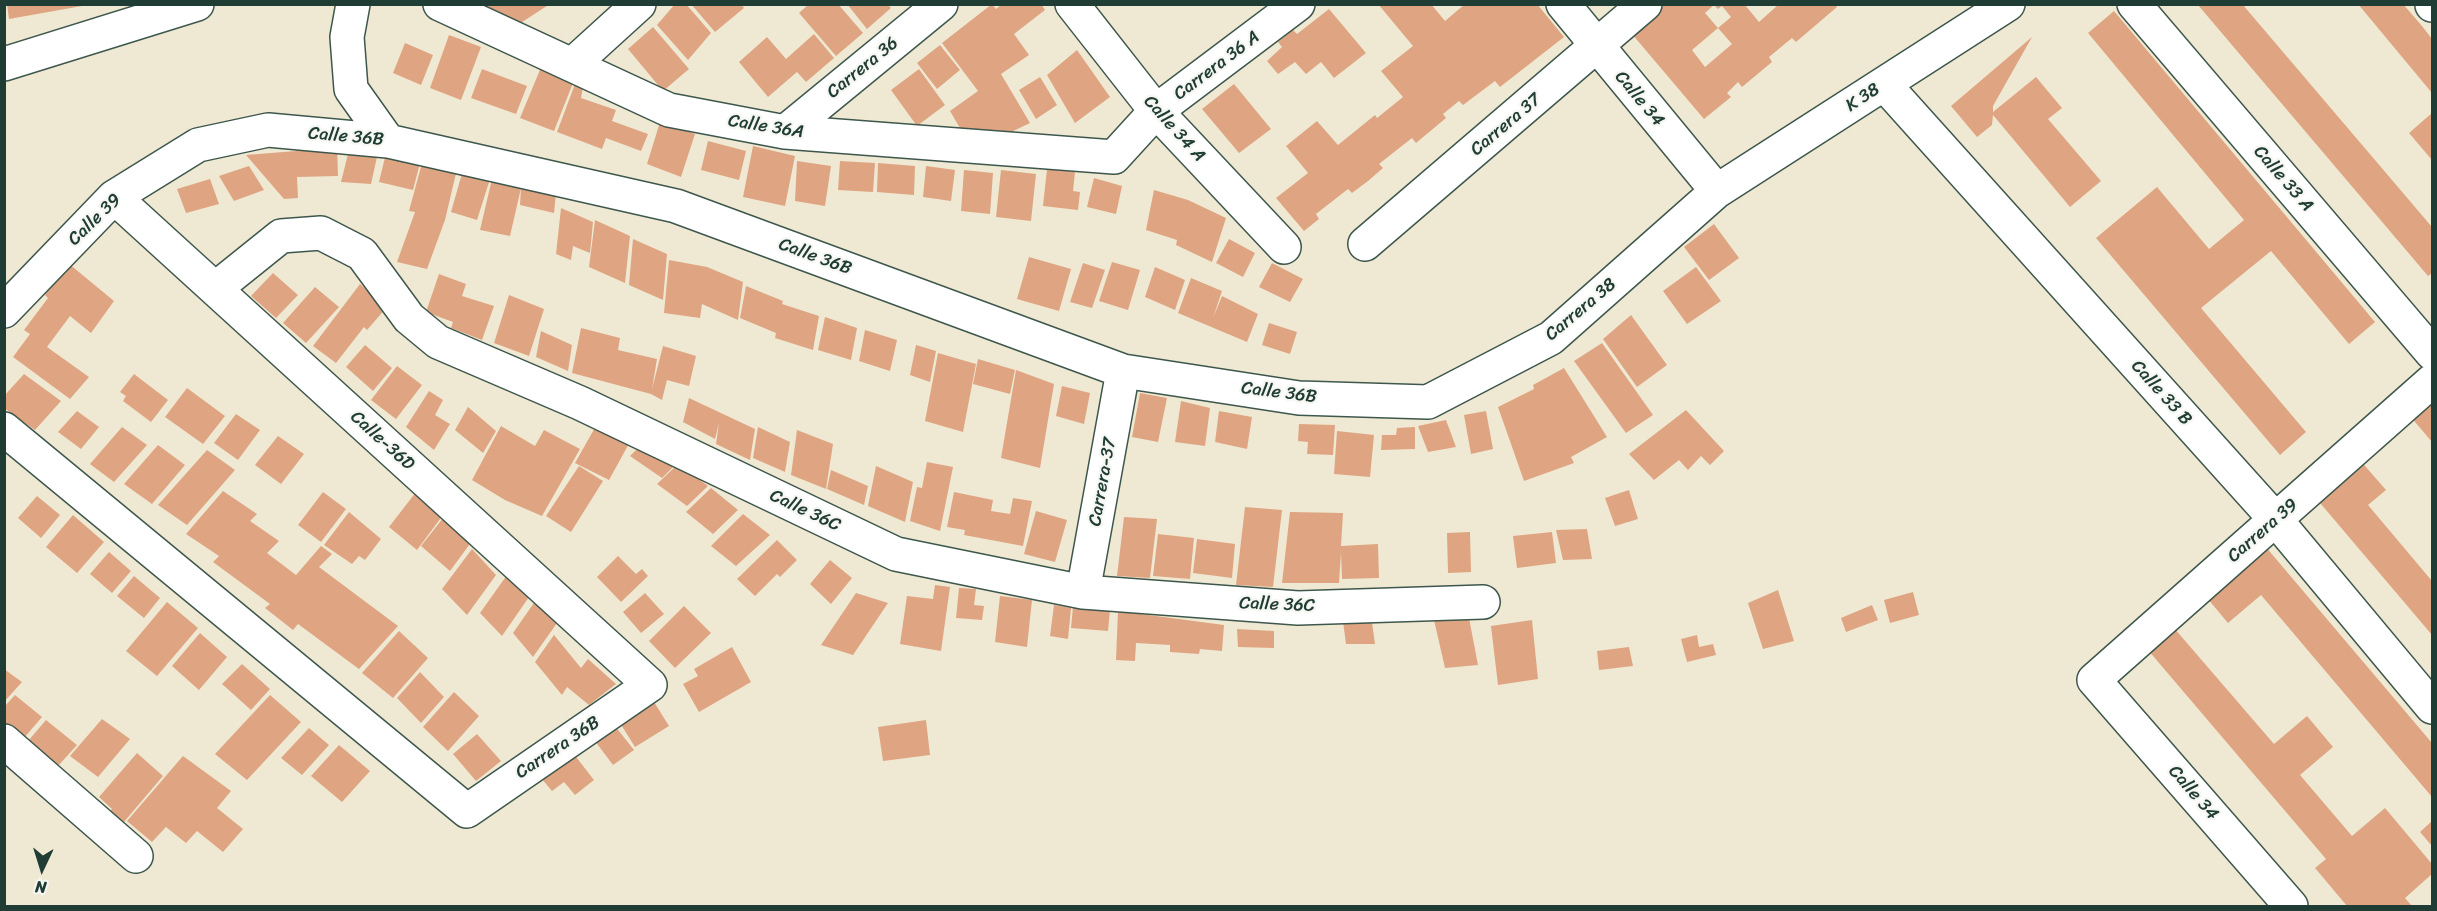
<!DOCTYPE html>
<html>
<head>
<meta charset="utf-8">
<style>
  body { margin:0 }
  #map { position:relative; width:2437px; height:911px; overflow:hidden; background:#efe9d3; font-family:Sriracha,sans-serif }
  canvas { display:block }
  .frame { position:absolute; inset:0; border:6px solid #1f3d34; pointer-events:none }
  .north { position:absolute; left:12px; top:839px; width:60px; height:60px; -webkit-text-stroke:4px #f6f6f2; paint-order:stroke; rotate:184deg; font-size:16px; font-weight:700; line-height:24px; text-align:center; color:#1f3d34 }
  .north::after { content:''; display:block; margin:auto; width:21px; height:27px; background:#1f3d34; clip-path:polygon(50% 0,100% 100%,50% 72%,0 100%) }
</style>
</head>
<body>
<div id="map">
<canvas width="2437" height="911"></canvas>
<div class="frame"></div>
<div class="north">N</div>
</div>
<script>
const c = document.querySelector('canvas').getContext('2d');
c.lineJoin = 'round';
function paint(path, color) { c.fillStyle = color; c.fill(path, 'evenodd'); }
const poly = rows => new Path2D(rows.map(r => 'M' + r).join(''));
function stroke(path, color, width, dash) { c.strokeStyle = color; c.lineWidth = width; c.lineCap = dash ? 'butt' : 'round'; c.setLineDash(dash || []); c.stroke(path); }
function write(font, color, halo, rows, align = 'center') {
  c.font = font + ' Sriracha,sans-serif'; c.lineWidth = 4.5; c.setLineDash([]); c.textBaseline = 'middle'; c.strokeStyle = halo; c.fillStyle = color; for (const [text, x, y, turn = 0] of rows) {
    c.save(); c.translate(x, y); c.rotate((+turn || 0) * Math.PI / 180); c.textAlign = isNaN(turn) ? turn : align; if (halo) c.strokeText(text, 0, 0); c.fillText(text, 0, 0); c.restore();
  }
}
paint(poly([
  [7,4,82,4,82,6,9,19],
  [483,4,550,4,519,24],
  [675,4,686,4,711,33,688,60,657,25],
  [691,4,741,4,744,8,715,32],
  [809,4,838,4,863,33,836,56,799,13],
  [847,4,887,4,891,8,867,29],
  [992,4,996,9,1002,4,1041,4,1045,10,1014,34,1029,55,1001,74,1030,123,1009,133,964,135,950,111,978,91,942,43],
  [1378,4,1431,4,1445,21,1465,4,1537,4,1564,37,1500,87,1495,81,1463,105,1459,101,1443,114,1446,118,1416,143,1412,138,1379,164,1383,168,1368,181,1352,193,1348,189,1316,214,1319,219,1304,231,1276,198,1308,173,1286,146,1317,121,1338,145,1375,115,1377,118,1403,97,1381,71,1413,46],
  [1661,4,1745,5,1759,22,1779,4,1834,4,1837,7,1796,42,1792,38,1769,57,1772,62,1742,87,1738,82,1727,93,1731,97,1704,119,1626,27],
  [1714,5,1718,9,1722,6,1731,17,1718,28,1705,13],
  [1718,28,1732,44,1705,67,1692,50],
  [2358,4,2403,4,2422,26,2432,39,2432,93],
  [2198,5,2243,5,2432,227,2432,273,2428,276],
  [1329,9,1366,53,1334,78,1321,62,1306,74,1295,62,1278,74,1267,61,1282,47,1278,42,1293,30,1297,34],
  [2114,11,2375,322,2349,344,2271,251,2201,308,2306,432,2280,455,2096,238,2157,187,2209,249,2244,220,2088,33],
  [653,27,689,69,663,91,628,49],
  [814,34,834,58,806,82,797,72,768,97,739,62,767,37,786,59],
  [449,35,481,47,461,100,430,88],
  [2032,37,1993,106,1993,112,2036,77,2062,108,2048,119,2101,181,2070,207,1993,115,1992,125,1977,137,1951,106],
  [405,43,433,55,421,85,393,73],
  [940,45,960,70,937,89,917,63],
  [1077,50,1110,97,1075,123,1047,75],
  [542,65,573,83,554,131,520,118],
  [482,69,527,86,516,114,471,98],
  [919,69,945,105,917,126,891,90],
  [1040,77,1057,105,1036,119,1019,90],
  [575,84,583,87,581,98,616,110,612,121,648,134,641,151,606,138,602,149,557,132],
  [1234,84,1271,129,1239,153,1202,109],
  [2432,113,2432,160,2409,133],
  [660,122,695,134,681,177,647,164],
  [708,141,746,151,739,180,701,170],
  [337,145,338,176,297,177,298,198,284,199,246,155,296,151,297,146],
  [753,146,795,156,785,206,743,197],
  [386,153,420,163,413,190,379,182],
  [348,154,377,157,371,184,341,182],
  [797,161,831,166,825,206,795,201],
  [840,161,875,163,873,192,838,190],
  [422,163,457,169,445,220,427,269,397,262,415,212,409,211],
  [878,163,915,166,914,195,877,192],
  [249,166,264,190,234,201,219,176],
  [926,166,955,170,951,201,923,197],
  [1047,169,1075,172,1073,191,1080,192,1078,210,1043,206],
  [463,170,490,179,477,220,451,212],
  [964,170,993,173,990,214,961,211],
  [1001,170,1036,174,1031,221,996,217],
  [1094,178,1122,186,1116,214,1087,207],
  [210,179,219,204,186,213,177,189],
  [492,179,556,193,554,213,520,205,521,188,510,236,480,230],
  [1154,190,1188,200,1226,218,1212,262,1176,245,1177,240,1146,230],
  [561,208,593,222,590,253,573,246,571,260,556,254],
  [595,220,630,236,625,283,589,267],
  [1714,224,1739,258,1709,280,1684,247],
  [633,239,667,254,663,300,629,285],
  [1229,239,1255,253,1243,277,1216,263],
  [1029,257,1071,269,1059,311,1017,299],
  [669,260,707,267,743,282,738,320,702,304,700,318,664,313],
  [1112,262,1140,270,1128,310,1099,301],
  [68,263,114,301,91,333,70,316,47,347,89,377,70,399,13,357,30,334,24,330,48,298,45,295],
  [1083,263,1105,270,1092,308,1070,302],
  [1272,263,1303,279,1290,302,1259,287],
  [1155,267,1185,280,1175,310,1145,297],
  [1696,267,1721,301,1687,324,1663,291],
  [273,273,298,295,276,318,251,296],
  [439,274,466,284,462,296,494,306,482,340,451,328,453,322,426,312],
  [1191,278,1222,291,1213,318,1222,296,1258,314,1247,342,1178,313],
  [360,284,387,307,367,330,364,327,336,363,313,346],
  [746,286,783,301,782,304,819,316,813,350,775,338,776,333,740,318],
  [315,287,339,307,306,343,283,323],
  [509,295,544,309,529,356,494,343],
  [1631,315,1667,365,1637,387,1603,339],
  [825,317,857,328,851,360,818,350],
  [1269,323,1297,332,1290,354,1262,345],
  [581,328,620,338,618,350,657,359,652,389,663,346,696,356,689,386,667,380,662,400,651,394,572,373],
  [865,330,897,340,890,371,859,361],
  [541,331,572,345,568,371,536,357],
  [1602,343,1653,415,1626,433,1574,361],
  [365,345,392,368,373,391,346,367],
  [916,345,936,351,930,382,910,375],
  [938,353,976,364,963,432,925,421],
  [978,359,1015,370,1010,394,973,384],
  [397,366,422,385,396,419,371,400],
  [1564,368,1607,437,1571,457,1574,463,1524,481,1498,407,1534,389,1533,385],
  [1016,370,1054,384,1040,468,1001,458],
  [24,374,61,401,35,430,4,408,4,396],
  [134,374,168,400,151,422,123,401,126,396,120,392],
  [1062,386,1090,393,1084,424,1056,416],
  [187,388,225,416,203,444,165,417],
  [429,391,443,400,435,415,450,424,434,450,406,427],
  [1140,393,1167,398,1158,442,1132,437],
  [2432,397,2432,442,2410,416],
  [689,398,755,429,750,460,716,444,719,423,715,439,683,422],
  [1181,401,1210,408,1205,446,1175,442],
  [468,407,496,431,483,453,455,430],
  [1686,410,1724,451,1710,465,1701,456,1688,470,1679,460,1654,480,1629,454],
  [77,411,99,427,81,449,58,432],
  [1219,411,1252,417,1247,449,1215,442],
  [1486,411,1493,449,1471,454,1464,415],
  [236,414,260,430,238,460,214,443],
  [1446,420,1456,447,1428,452,1418,426],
  [597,424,631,440,609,480,575,463],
  [1299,424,1335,425,1333,455,1307,454,1308,442,1298,441],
  [501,426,535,446,544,430,580,449,542,516,505,500,472,480],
  [122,427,147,445,114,482,90,464],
  [758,427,790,442,785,472,753,458],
  [1415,427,1415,449,1381,450,1382,435,1396,435,1397,428],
  [797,430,833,444,826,489,791,475],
  [1337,431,1374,435,1370,477,1334,474],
  [278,436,304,454,281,484,255,465],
  [645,441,677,463,662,478,630,456],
  [158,445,185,465,152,504,124,484],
  [207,450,235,470,187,525,158,505],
  [2359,459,2386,490,2368,505,2432,581,2432,635,2315,497],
  [927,462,953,467,940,531,910,521,917,487,922,488],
  [678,464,708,486,687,506,657,484],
  [579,466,603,481,571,532,546,516],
  [876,466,913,482,905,522,868,506],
  [831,470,868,486,864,505,827,489],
  [711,488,738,510,713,534,686,512],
  [1629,490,1638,519,1615,526,1605,498],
  [223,491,257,514,250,521,279,541,267,553,296,575,321,546,332,554,319,567,398,626,359,669,298,624,293,630,265,608,270,604,213,562,219,556,186,534],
  [323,492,346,509,321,542,298,525],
  [416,492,446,511,417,550,389,527],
  [954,492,993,500,991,511,1010,514,1013,498,1032,501,1023,546,964,535,965,530,947,527],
  [37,496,60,515,41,538,18,518],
  [1245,507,1282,510,1273,587,1236,585],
  [1036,511,1067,520,1055,562,1024,554],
  [349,512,381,539,365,560,359,556,352,564,324,545],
  [1290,512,1343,513,1341,546,1378,544,1379,578,1342,579,1341,553,1339,583,1282,583],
  [447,513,475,537,450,571,421,546],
  [743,514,770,535,736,566,711,546],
  [73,515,104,542,77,573,46,547],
  [1124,517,1157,519,1150,578,1117,576],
  [1587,529,1592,559,1563,560,1556,530],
  [1470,532,1471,572,1448,573,1447,533],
  [1552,532,1556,563,1517,568,1513,536],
  [1158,534,1194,538,1190,579,1153,576],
  [1197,539,1235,544,1232,578,1193,573],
  [777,540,797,560,780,577,777,574,755,596,737,579],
  [2265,546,2432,743,2432,797,2261,595,2228,623,2202,592],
  [472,549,496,575,467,615,442,589],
  [109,552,131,571,112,593,90,574],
  [618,556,636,574,642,569,648,576,621,602,597,577],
  [830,560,852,578,831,604,810,584],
  [507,575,529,597,502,636,480,613],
  [134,576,160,598,144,618,117,596],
  [935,585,950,587,941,651,900,644,907,596,933,599],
  [959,588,976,589,974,605,984,606,982,620,956,618],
  [1778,590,1794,641,1763,649,1748,603],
  [1913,592,1919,615,1890,623,1884,600],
  [645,593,664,614,641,633,623,612],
  [856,593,888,603,853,655,821,645],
  [1000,596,1032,600,1027,647,995,642],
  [536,600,557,623,533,657,513,633],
  [167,602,198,628,157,676,126,651],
  [1054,605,1071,608,1068,639,1050,636],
  [1872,605,1878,620,1846,632,1841,618],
  [684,606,711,633,675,668,649,641],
  [1073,607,1110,610,1108,631,1071,628],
  [1118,611,1224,625,1222,651,1200,649,1199,654,1170,652,1170,645,1136,643,1135,661,1116,660],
  [1342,614,1371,615,1375,644,1346,644],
  [1469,618,1478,665,1445,668,1434,620],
  [1532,620,1538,679,1498,685,1491,626],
  [2168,621,2274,744,2307,716,2333,747,2300,775,2352,836,2385,808,2432,864,2432,874,2405,898,2412,906,2347,906,2315,868,2326,859,2142,643],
  [1237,629,1274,631,1274,648,1238,647],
  [399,631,428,658,393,698,362,673],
  [200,633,227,657,199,690,172,666],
  [554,635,581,668,588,659,616,684,589,705,567,687,562,695,535,662],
  [1697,635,1699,647,1713,644,1716,655,1687,662,1681,639],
  [732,647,751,682,699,712,683,684,698,676,694,669],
  [1629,647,1633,666,1599,670,1597,651],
  [242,664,270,689,251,710,222,684],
  [4,669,22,682,4,702],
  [420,672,444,697,421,723,397,698],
  [454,692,479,716,448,751,423,727],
  [15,695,42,717,24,738,4,723,4,707],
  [270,695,301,722,247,780,215,754],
  [654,702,669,726,635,747,620,723],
  [102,719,130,739,98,777,70,756],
  [46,720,77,745,58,766,28,741],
  [926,720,930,755,883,761,878,727],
  [615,726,634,750,613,765,595,741],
  [309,728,329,745,302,775,281,758],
  [477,734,501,761,476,781,453,754],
  [339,745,370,771,342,802,311,776],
  [137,753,163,776,118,829,104,818,112,809,99,797],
  [573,753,594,780,575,795,564,782,552,791,541,778],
  [183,756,231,791,217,808,243,829,223,852,197,831,186,843,166,827,152,842,127,821],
  [2432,821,2432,846,2420,832]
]), '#dfa582');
const street = poly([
  [353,4,347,37,351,89,388,141],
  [440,4,669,110,785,132,1114,157,1156,111,1298,4],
  [1072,4,1156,111,1284,247],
  [1563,4,1717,191],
  [2134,4,2432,353],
  [2432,4,2432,5],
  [4,64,197,4],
  [573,64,639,4],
  [1884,84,2276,520,2432,707],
  [785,132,941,4],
  [1365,244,1645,4],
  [215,289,281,236,321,233,362,254,409,318,438,342,580,403,896,554,1083,592,1298,608,1483,602],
  [4,311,114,197,198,145,268,130,388,141,676,206,1123,371,1299,398,1428,402,1551,338,1717,191,2008,4],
  [4,429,467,811,650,685,114,197],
  [1083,592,1123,371],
  [4,741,136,856],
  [2291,906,2094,680,2432,381]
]);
stroke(street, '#3e574c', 36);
stroke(street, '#fff', 33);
write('18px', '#1f3d34', '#f6f6f2', [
  ["Carrera 36 A",1217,66,-37],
  ["Carrera 36",863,68,-39],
  ["K 38",1863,98,-33],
  ["Calle 34",1639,99,50],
  ["Carrera 37",1506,125,-40],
  ["Calle 36A",766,127,9],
  ["Calle 34 A",1174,129,48],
  ["Calle 36B",346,137,5],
  ["Calle 33 A",2283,179,49],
  ["Calle 39",95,220,-44],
  ["Calle 36B",815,257,20],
  ["Carrera 38",1581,310,-40],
  ["Calle 36B",1279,393,7],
  ["Calle 33 B",2161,393,48],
  ["Calle-36D",382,441,42],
  ["Carrera-37",1103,482,-80],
  ["Calle 36C",805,511,25],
  ["Carrera 39",2263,531,-41],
  ["Calle 36C",1277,605,2],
  ["Carrera 36B",558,748,-34],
  ["Calle 34",2193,793,49]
]);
</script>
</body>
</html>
